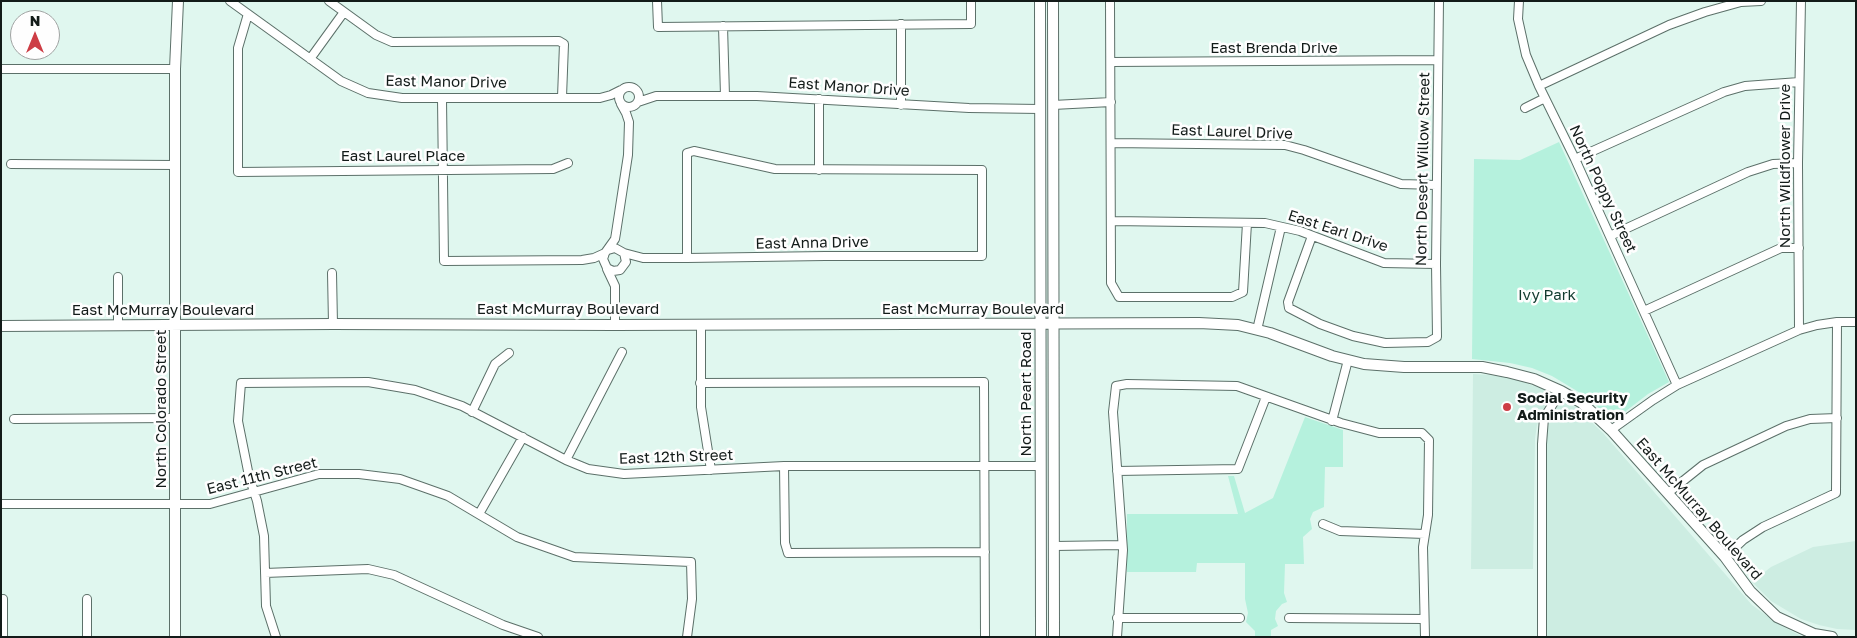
<!DOCTYPE html>
<html>
<head>
<meta charset="utf-8">
<style>
  body { margin:0 }
  #map { position:relative; width:1857px; height:638px; overflow:hidden; background:#e0f7ef; font-family:"Golos Text",sans-serif }
  canvas { display:block }
  .frame { position:absolute; inset:0; border:2px solid #131b19; pointer-events:none }
  .north { position:absolute; left:10px; top:10px; width:50px; height:50px; box-sizing:border-box; background:#fefefe; border:1px solid #a0a3a2; border-radius:50%; rotate:0deg; font-size:14px; font-weight:700; line-height:20px; text-align:center; color:#131b19 }
  .north::after { content:''; display:block; margin:auto; width:18px; height:22px; background:#cd3d45; clip-path:polygon(50% 0,100% 100%,50% 72%,0 100%) }
</style>
</head>
<body>
<div id="map">
<canvas width="1857" height="638"></canvas>
<div class="frame"></div>
<div class="north">N</div>
</div>
<script>
const c = document.querySelector('canvas').getContext('2d');
c.lineJoin = 'round';
function paint(path, color) { c.fillStyle = color; c.fill(path, 'evenodd'); }
const poly = rows => new Path2D(rows.map(r => 'M' + r).join(''));
function stroke(path, color, width, dash) { c.strokeStyle = color; c.lineWidth = width; c.lineCap = dash ? 'butt' : 'round'; c.setLineDash(dash || []); c.stroke(path); }
function write(font, color, halo, rows, align = 'center') {
  c.font = font + ' "Golos Text",sans-serif'; c.lineWidth = 5; c.setLineDash([]); c.textBaseline = 'middle'; c.strokeStyle = halo; c.fillStyle = color; for (const [text, x, y, turn = 0] of rows) {
    c.save(); c.translate(x, y); c.rotate((+turn || 0) * Math.PI / 180); c.textAlign = isNaN(turn) ? turn : align; if (halo) c.strokeText(text, 0, 0); c.fillText(text, 0, 0); c.restore();
  }
}
paint(poly([
  [1473,374,1489,375,1515,379,1545,390,1548,394,1548,399,1537,425,1535,439,1533,569,1471,569],
  [1565,402,1576,407,1603,433,1752,605,1778,624,1803,637,1545,637,1545,442,1550,419,1558,405],
  [1856,541,1856,630,1837,629,1819,625,1801,619,1771,601,1752,582,1771,567,1813,547]
]), '#cdede2');
paint(poly([
  [1559,142,1669,382,1648,394,1613,421,1587,397,1552,376,1532,368,1510,363,1472,359,1474,159,1520,160],
  [1305,417,1343,430,1343,467,1325,467,1324,507,1313,512,1310,519,1312,529,1303,537,1304,564,1285,564,1284,593,1287,602,1282,604,1276,611,1275,619,1278,626,1271,630,1271,637,1255,637,1255,631,1246,622,1248,613,1245,599,1245,563,1197,563,1196,572,1127,572,1127,514,1238,514,1228,476,1234,476,1245,513,1273,498]
]), '#b5f1dd');
const minor = poly([
  [230,1,341,81,368,93,402,98,600,98,611,95,621,90],
  [329,1,376,35,392,42,559,41,564,44,562,97],
  [657,1,658,27,971,24,971,1],
  [1110,1,1111,270,1111,283,1119,297,1232,297,1243,292,1247,223],
  [1519,1,1518,19,1526,55,1539,86,1575,159,1677,385],
  [248,14,238,48,238,172,553,169,568,163],
  [901,24,901,105],
  [723,26,725,96],
  [310,59,344,12],
  [1111,62,1438,60],
  [1,69,175,69],
  [1539,86,1669,25,1705,12,1741,2,1761,1],
  '619 97a10 10 0 1 1 20 0a10 10 0 1 1-20 0Z',
  [442,99,444,261,582,260,594,258,605,253],
  [819,99,819,170],
  [638,102,656,96,757,96,969,108,1040,109],
  [1053,105,1111,102],
  [1525,108,1545,98],
  [1111,143,1285,145,1304,150,1401,184,1436,185],
  [1575,159,1724,92,1745,86,1799,82],
  [11,164,176,165],
  [1111,221,1265,223,1300,231,1384,263,1436,264],
  [1312,236,1288,302,1289,308,1320,324,1353,336,1385,343,1428,342,1437,337,1436,264,1439,1],
  [1610,236,1748,172,1773,164,1798,163],
  [608,250,615,248,624,253,626,262,620,270,613,271,607,268,603,259,605,253,615,239,616,233,628,155,629,122,626,113,621,104],
  [624,253,643,258,687,258,825,256,982,256,982,170,775,169,694,151,687,153,687,258],
  [607,269,615,286,615,325],
  [332,273,333,324],
  [118,277,118,325],
  [1644,311,1781,248,1799,248],
  [701,324,701,407,711,470],
  [1257,330,1281,227],
  [1799,330,1798,163,1801,1],
  [700,383,984,382,985,637],
  [472,412,495,364,509,353],
  [14,419,175,418],
  [1332,421,1348,360],
  [1611,430,1653,400,1677,385,1799,330,1817,325,1837,322,1856,322],
  [566,460,622,352],
  [784,466,785,543,788,553,985,552],
  [1117,471,1238,469,1266,397],
  [1668,493,1703,465,1786,426,1810,419,1837,418],
  [1,504,210,504,319,474,359,474,400,479,448,496,517,537,574,557,691,562,692,599,687,637],
  [479,514,523,437],
  [1323,524,1340,531,1425,534],
  [1054,546,1122,545],
  [1725,557,1743,540,1763,527,1836,493,1837,322],
  [265,573,368,569,394,575,503,625,538,637],
  [1117,618,1240,618],
  [1289,618,1424,619],
  [3,637,3,599],
  [87,637,87,599],
  [276,637,266,606,264,536,257,501,249,476,238,421,241,383,368,382,415,390,462,406,566,460,588,469,624,474,784,466,1041,466],
  [1117,637,1123,550,1113,412,1116,386,1127,384,1237,386,1341,423,1379,433,1422,433,1429,440,1428,515,1423,547,1425,637],
  [1542,637,1542,444,1544,418,1561,391]
]);
const tertiary = poly([
  [1040,1,1041,637],
  [1053,1,1054,637],
  [1,326,333,324,615,325,1199,323,1238,325,1270,333,1332,356,1364,364,1404,367,1482,367,1507,372,1534,379,1561,391,1582,403,1611,430,1725,557,1750,591,1777,617,1814,634,1832,637],
  [175,637,175,69,178,1]
]);
stroke(minor, '#5c7069', 10);
stroke(tertiary, '#5c7069', 12);
stroke(minor, '#fff', 8);
stroke(tertiary, '#fff', 10);
for (const [x, y, r, color] of [
  [1507,407,5,"#cd3d45"]
]) { const dot = new Path2D(); dot.arc(x, y, r, 0, 2 * Math.PI); c.fillStyle = color; c.fill(dot); stroke(dot, '#fefefe', 2); }
write('15px', '#131b19', '#fefefe', [
  ["East Brenda Drive",1274,48],
  ["East Manor Drive",446,82,1],
  ["East Manor Drive",849,87,4],
  ["East Laurel Drive",1232,132,2],
  ["East Laurel Place",403,156],
  ["North Wildflower Drive",1785,166,-90],
  ["North Desert Willow Street",1423,169,-89],
  ["North Poppy Street",1603,189,65],
  ["East Earl Drive",1338,231,18],
  ["East Anna Drive",812,243,-1],
  ["East McMurray Boulevard",568,309],
  ["East McMurray Boulevard",973,309],
  ["East McMurray Boulevard",163,310],
  ["North Peart Road",1026,394,-90],
  ["North Colorado Street",161,409,-90],
  ["East 12th Street",676,457,-2],
  ["East 11th Street",262,476,-14],
  ["East McMurray Boulevard",1699,509,49]
]);
write('15px', '#113b2f', '#fefefe', [
  ["Ivy Park",1547,295]
]);
write('bold 15px', '#131b19', '#fefefe', [
  ["Social Security",1517,398],
  ["Administration",1517,415]
], 'left');
</script>
</body>
</html>
